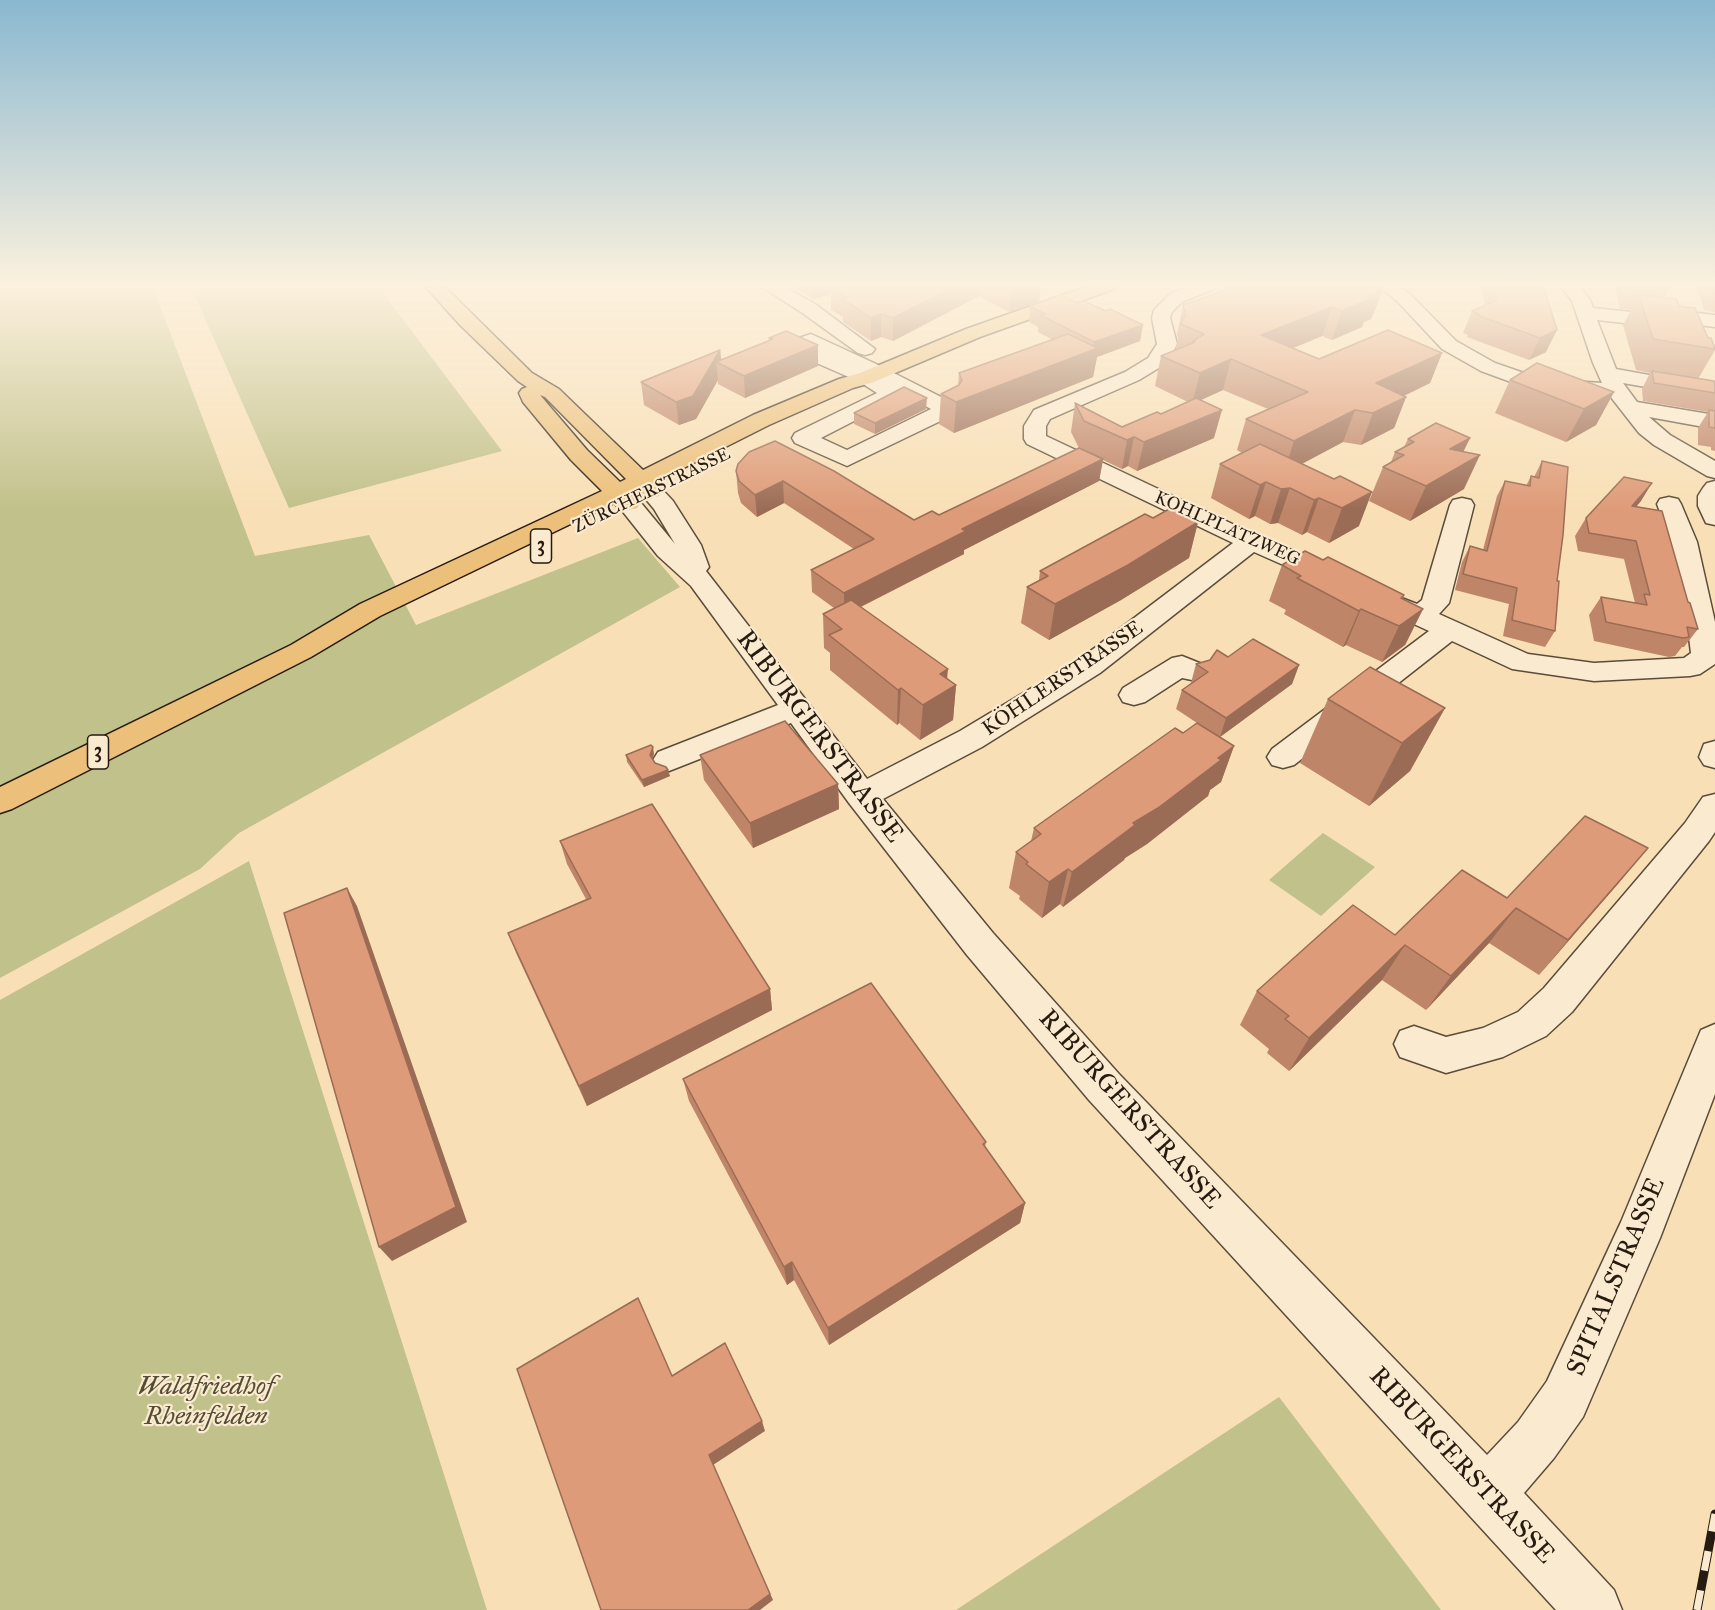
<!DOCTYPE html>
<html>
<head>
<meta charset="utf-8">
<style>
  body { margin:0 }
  canvas { display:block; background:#f8dfb6 }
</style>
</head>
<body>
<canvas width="1715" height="1610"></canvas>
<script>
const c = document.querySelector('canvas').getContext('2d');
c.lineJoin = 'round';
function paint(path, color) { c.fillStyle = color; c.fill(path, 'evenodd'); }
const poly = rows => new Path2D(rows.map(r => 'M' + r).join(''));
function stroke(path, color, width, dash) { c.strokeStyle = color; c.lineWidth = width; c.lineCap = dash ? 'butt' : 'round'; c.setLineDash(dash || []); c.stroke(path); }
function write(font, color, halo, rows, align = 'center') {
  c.font = font + ' "IM FELL Great Primer",serif'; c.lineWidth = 4.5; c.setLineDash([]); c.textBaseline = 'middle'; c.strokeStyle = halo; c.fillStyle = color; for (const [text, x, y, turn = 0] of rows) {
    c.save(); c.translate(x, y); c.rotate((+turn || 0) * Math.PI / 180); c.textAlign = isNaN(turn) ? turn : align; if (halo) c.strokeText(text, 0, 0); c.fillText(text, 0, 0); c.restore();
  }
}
paint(poly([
  [0,285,152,285,255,556,369,535,416,625,638,538,680,587,239,833,200,869,0,978],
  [190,285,377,285,502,451,289,508],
  [1323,833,1375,867,1321,916,1269,880],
  [249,861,487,1610,0,1610,0,1000],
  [1279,1397,1441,1610,956,1610]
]), '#c1c18b');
const minor = poly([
  [759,285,781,285,815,304,875,349,872,353,865,355,858,353,801,312,759,285],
  [1192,285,1217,285,1214,289,1182,302,1172,312,1170,318,1177,344,1170,358,1162,366,1139,380,1050,419,1046,426,1046,436,1260,537,1342,571,1346,577,1342,583,1333,585,1324,583,1254,552,1100,673,982,747,883,799,993,933,1119,1074,1487,1455,1518,1422,1547,1381,1621,1222,1701,1030,1715,1024,1715,1094,1660,1238,1583,1417,1554,1458,1524,1493,1614,1590,1622,1610,1556,1610,1089,1100,967,955,849,803,791,723,669,771,658,768,653,760,658,752,778,705,691,586,658,556,616,503,619,498,628,496,637,498,675,544,654,509,639,491,643,486,651,484,659,486,673,501,701,545,709,567,706,571,867,779,960,731,1080,659,1233,543,1027,444,1024,439,1024,426,1034,410,1125,372,1148,358,1157,344,1152,318,1154,310,1170,294,1192,285],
  [1377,285,1398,285,1410,294,1456,341,1495,363,1524,373,1555,380,1602,383,1593,363,1572,301,1560,285,1578,285,1590,300,1593,308,1660,315,1698,313,1715,315,1715,327,1698,325,1660,327,1597,320,1616,369,1715,387,1715,399,1623,383,1637,402,1715,415,1715,429,1649,417,1670,435,1715,461,1715,478,1707,476,1654,445,1639,433,1610,396,1555,392,1511,382,1481,371,1442,349,1398,302,1377,285],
  [811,334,874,363,955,404,958,409,955,414,847,466,795,443,792,438,795,433,877,393,860,382,787,350,784,346,787,342,811,334],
  [898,392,931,409,847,450,821,438,893,401,898,392],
  [1715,481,1715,525,1706,523,1698,506,1698,496,1703,488,1707,483,1715,481],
  [1669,497,1678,499,1681,504,1697,542,1715,622,1715,664,1700,674,1690,676,1594,681,1512,669,1452,641,1294,765,1283,768,1272,765,1267,757,1272,749,1429,631,1368,603,1365,597,1368,591,1378,589,1417,604,1422,600,1450,505,1453,500,1462,498,1471,500,1474,505,1449,603,1439,614,1528,654,1594,663,1684,658,1691,653,1685,606,1671,542,1657,504,1660,499,1669,497],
  [1182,656,1202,664,1207,671,1202,678,1192,680,1182,678,1145,702,1134,705,1123,702,1119,695,1123,688,1172,658,1182,656],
  [1715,741,1715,768,1704,765,1699,757,1704,744,1715,741],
  [1715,794,1715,832,1709,841,1572,1012,1546,1036,1503,1057,1446,1073,1400,1057,1394,1044,1400,1031,1414,1026,1446,1037,1483,1028,1518,1012,1544,988,1685,823,1703,797,1715,794]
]);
const major = poly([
  [424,285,443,285,532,373,559,389,643,470,753,415,839,379,860,373,966,329,1091,285,1117,285,1114,289,980,337,874,382,853,388,769,425,656,482,663,491,659,496,651,498,643,496,638,491,632,494,640,503,637,508,628,510,619,508,614,503,380,616,311,657,12,809,0,813,0,787,291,645,360,604,602,491,571,460,523,402,519,393,522,389,527,387,518,381,460,325,424,285],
  [540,395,545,397,626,479,620,482,587,450,540,395]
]);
stroke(minor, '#5a4c3a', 3);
stroke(major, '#261b10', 3);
paint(minor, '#faead0');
paint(major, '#ecc07b');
const rail = poly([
  [1697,1610,1715,1514]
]);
stroke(rail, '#261b10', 9);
stroke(rail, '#faead0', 7, [20]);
paint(poly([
  [791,285,1041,285,1039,301,1009,312,979,296,893,341,881,337,871,341,843,322,843,317,831,310,831,294,813,299],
  [1226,285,1384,285,1374,313,1373,314,1371,319,1364,322,1362,327,1332,340,1322,336,1293,348,1319,359,1442,353,1430,383,1404,396,1406,397,1394,428,1361,445,1343,442,1302,464,1359,526,1329,543,1307,532,1302,535,1278,523,1270,524,1255,516,1249,519,1211,498,1220,464,1242,453,1237,450,1246,419,1268,409,1223,390,1201,400,1214,438,1137,471,1128,466,1122,469,1103,460,1099,481,964,550,964,554,861,607,956,685,953,720,920,740,899,723,897,725,830,670,830,653,824,648,823,614,834,608,812,592,811,570,854,549,784,503,757,517,741,503,738,493,736,471,738,464,914,520,939,515,1079,448,1071,432,1075,403,1122,427,1161,414,1188,402,1155,386,1161,356,1175,350,1178,339,1177,334,1183,305,1225,290],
  [1481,285,1543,285,1546,352,1529,360,1467,337,1468,335,1463,333,1472,311,1485,306],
  [1615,285,1671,285,1664,297,1679,306,1708,338,1715,348,1715,350,1698,379,1715,385,1715,451,1711,450,1711,447,1698,445,1698,428,1708,412,1643,401,1642,389,1650,373,1636,370,1623,325,1631,310,1620,309],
  [1694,285,1715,285,1715,312,1704,310,1696,285],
  [1077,303,1106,311,1143,325,1140,341,1097,357,1093,377,954,433,939,424,941,394,958,386,959,373,1053,340,1038,332,1038,327,1029,322,1030,306],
  [769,338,818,366,745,398,718,384,718,380,696,419,679,425,644,405,641,382,720,350,721,360,769,341],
  [1510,380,1614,392,1596,425,1566,442,1495,413],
  [926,409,875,434,854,424,854,413],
  [1470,438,1463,451,1464,489,1410,521,1369,501,1383,467,1391,462,1395,452,1404,447,1408,439],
  [1542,461,1557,581,1555,631,1545,647,1503,636,1509,604,1455,590,1462,562,1470,546,1483,550,1497,496,1505,481,1526,486,1531,476,1534,477],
  [1641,501,1636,507,1688,602,1698,629,1684,647,1682,647,1675,656,1669,657,1594,641,1589,615,1601,597,1635,603,1624,559,1578,551,1575,536,1586,518],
  [1153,518,1198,522,1189,558,1121,600,1049,640,1021,623,1027,587,1039,580,1040,571],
  [1323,560,1404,595,1403,599,1423,609,1405,645,1382,662,1346,645,1343,647,1284,614,1286,610,1269,601,1282,565],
  [1228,657,1299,665,1292,684,1220,737,1234,746,1221,782,1210,790,1208,796,1147,844,1125,858,1124,860,1063,907,1060,904,1042,918,1019,899,1020,896,1009,888,1016,852,1031,841,1034,828,1183,733,1197,723,1176,709,1182,690,1191,683,1196,664],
  [1328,699,1445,708,1410,771,1369,806,1300,763],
  [654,754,652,759,655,763,670,776,644,787,627,762,626,755],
  [700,755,838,784,839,809,753,848,704,780],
  [560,841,770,989,772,1010,587,1106,517,955,508,933,586,899,567,864],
  [1648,848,1539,975,1489,943,1426,1010,1382,980,1289,1071,1267,1053,1269,1049,1240,1025,1257,991,1395,935,1507,898],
  [683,1079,986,1142,985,1147,1025,1203,1020,1223,829,1345,794,1280,787,1285,689,1101]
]), '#bf8568');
paint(poly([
  [813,285,866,285,831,287,831,294,813,299],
  [958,285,980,285,979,296,893,341,893,318],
  [1022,285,1041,285,1039,301,1009,312,1011,289],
  [1384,285,1374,313,1373,314,1371,319,1364,322,1362,327,1332,340,1342,311,1366,296,1375,288],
  [1332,307,1322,336,1252,365,1261,335],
  [881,314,881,337,871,341,871,318],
  [1143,325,1140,341,1097,357,1093,377,954,433,956,402,1092,350,1094,342],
  [1557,330,1546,352,1529,360,1540,338],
  [818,345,818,366,745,398,744,376],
  [720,350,722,365,716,362,718,380,696,419,679,425,676,402],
  [1442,353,1430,383,1368,413,1376,383],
  [1231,359,1223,390,1192,404,1200,373],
  [1614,392,1596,425,1566,442,1584,409],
  [1406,397,1394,428,1361,445,1373,413],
  [927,398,926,409,875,434,875,423],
  [1222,410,1214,438,1137,471,1144,442],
  [1355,410,1343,442,1284,473,1294,441],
  [1134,437,1128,466,1122,469,1127,440],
  [1470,438,1455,469,1480,455,1464,489,1410,521,1426,486,1450,449],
  [1103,459,1099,481,964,550,964,554,844,615,844,593,962,529],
  [783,481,784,503,757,517,755,495],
  [1266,482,1255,516,1249,519,1260,485],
  [1652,483,1641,501,1621,524,1632,506],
  [1290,488,1278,523,1270,524,1281,489],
  [1372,492,1359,526,1329,543,1342,508],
  [1319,498,1307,532,1302,535,1314,500],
  [1198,522,1189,558,1121,600,1049,640,1055,604],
  [1361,609,1346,645,1343,647,1359,611],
  [1423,609,1405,645,1382,662,1399,626],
  [1299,665,1292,684,1220,737,1226,718],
  [948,669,946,691,956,685,953,720,920,740,923,705,940,674],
  [901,688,899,723,897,725,898,690],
  [1445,708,1410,771,1369,806,1402,743],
  [1234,746,1221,782,1210,790,1208,796,1147,844,1125,858,1124,860,1063,907,1072,872,1218,758],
  [653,747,654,754,651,761,650,755],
  [668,770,670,776,644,787,642,780],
  [838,784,839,809,753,848,750,823],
  [1648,848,1618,884,1539,975,1568,940],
  [1068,869,1060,904,1042,918,1049,882],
  [347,888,357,906,467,1222,392,1261,379,1247],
  [1516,908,1489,943,1426,1010,1451,976],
  [1405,945,1382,980,1289,1071,1309,1038],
  [770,989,772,1010,587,1106,579,1086],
  [1025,1203,1020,1223,829,1345,828,1328],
  [792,1262,794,1280,787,1285,784,1267],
  [762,1421,765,1431,713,1465,773,1600,760,1610,748,1610,709,1455]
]), '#9b6c55');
const building = poly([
  [840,285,958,285,893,318,881,314,871,318,843,299,847,297,831,287,840,285],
  [1003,285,1022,285,1011,289,1003,285],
  [1240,285,1384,285,1375,288,1381,291,1366,296,1372,298,1342,311,1332,307,1261,335,1319,359,1388,330,1442,353,1376,383,1406,397,1373,413,1355,410,1294,441,1246,419,1308,392,1231,359,1200,373,1161,356,1195,342,1193,341,1204,334,1181,324,1186,314,1183,305,1240,285],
  [1494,285,1543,285,1557,330,1540,338,1477,315,1479,314,1472,311,1497,300,1494,285],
  [1710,285,1715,285,1715,294,1713,294,1710,285],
  [1061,295,1077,303,1084,301,1106,311,1110,309,1143,325,1094,342,1040,315,1045,314,1030,306,1061,295],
  [1639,295,1677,299,1679,306,1695,308,1708,338,1711,338,1715,349,1653,339,1639,295],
  [786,331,818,345,744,376,716,362,773,339,769,338,786,331],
  [1068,334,1098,348,956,402,941,394,959,385,962,380,959,373,1068,334],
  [720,350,693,396,676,402,641,382,720,350],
  [1537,363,1614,392,1584,409,1510,380,1537,363],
  [1652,371,1714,381,1715,385,1715,393,1654,383,1652,371],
  [904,387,927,398,875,423,854,413,904,387],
  [1196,398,1222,410,1144,442,1134,437,1127,440,1084,421,1075,403,1122,427,1157,412,1161,414,1196,398],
  [1709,410,1715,411,1715,428,1709,427,1709,410],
  [1436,423,1470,438,1450,449,1480,455,1426,486,1383,467,1404,455,1395,452,1414,442,1408,439,1436,423],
  [775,441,834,471,914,520,932,511,939,515,1079,448,1103,459,962,529,966,531,844,593,811,570,874,539,783,481,755,495,739,481,736,471,738,464,749,452,775,441],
  [1260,444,1334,479,1340,476,1372,492,1342,508,1319,498,1314,500,1290,488,1281,489,1266,482,1260,485,1220,464,1260,444],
  [1542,461,1568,467,1563,535,1557,581,1559,581,1555,631,1512,620,1517,588,1463,574,1470,546,1487,551,1505,481,1530,486,1531,476,1539,478,1542,461],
  [1624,477,1652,483,1632,506,1662,511,1688,602,1690,603,1698,629,1687,627,1689,637,1683,638,1606,622,1601,597,1647,605,1644,594,1650,595,1636,541,1589,533,1586,518,1624,477],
  [1171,508,1198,522,1128,565,1055,604,1027,587,1048,576,1040,571,1145,514,1153,518,1171,508],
  [1305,551,1323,560,1328,557,1404,595,1401,598,1423,609,1399,626,1361,609,1359,611,1297,578,1301,576,1282,565,1305,551],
  [851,600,948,669,940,674,956,685,923,705,901,688,898,690,829,635,842,629,823,614,851,600],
  [1253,639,1299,665,1226,718,1182,690,1208,672,1196,664,1210,660,1217,650,1228,657,1253,639],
  [1370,667,1445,708,1402,743,1328,699,1370,667],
  [785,721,838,784,750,823,700,755,785,721],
  [1197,723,1234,746,1218,758,1221,760,1158,808,1133,823,1135,825,1072,872,1068,869,1049,882,1026,864,1028,862,1016,852,1041,834,1034,828,1175,728,1183,733,1197,723],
  [651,745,653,747,650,755,655,763,666,767,668,770,642,780,626,755,651,745],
  [652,804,770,989,579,1086,508,933,591,898,560,841,652,804],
  [1585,816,1648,848,1568,940,1516,908,1451,976,1405,945,1309,1038,1285,1019,1289,1016,1257,991,1353,905,1395,935,1462,870,1507,898,1585,816],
  [347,888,456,1207,379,1247,284,913,347,888],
  [871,983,986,1142,983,1144,1025,1203,828,1328,792,1262,784,1267,683,1079,871,983],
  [638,1298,672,1376,725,1343,762,1421,709,1455,770,1594,748,1610,601,1610,517,1369,638,1298]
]);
paint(building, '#de9b79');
stroke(building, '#9b6c55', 1.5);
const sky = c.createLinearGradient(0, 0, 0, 510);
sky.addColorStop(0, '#8ab8d0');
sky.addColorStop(0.56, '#fcf1de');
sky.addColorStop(1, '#fcf1de00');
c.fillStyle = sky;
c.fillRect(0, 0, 1715, 510);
write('18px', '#261b10', '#faead0', [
  ["ZÜRCHERSTRASSE",652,491,-26],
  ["KOHLPLATZWEG",1227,529,24]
]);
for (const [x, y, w] of [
  [541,546,21],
  [98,752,21]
]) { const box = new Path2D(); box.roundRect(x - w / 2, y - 17, w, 34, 4.5); c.fillStyle = '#faead0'; c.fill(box); stroke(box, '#261b10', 1.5); }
write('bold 20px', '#261b10', null, [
  ["3",541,546],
  ["3",98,752]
]);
write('21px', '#261b10', '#faead0', [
  ["KÖHLERSTRASSE",1063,679,-34]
]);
write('26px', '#261b10', '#faead0', [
  ["RIBURGERSTRASSE",819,737,53],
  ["RIBURGERSTRASSE",1129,1110,48],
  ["SPITALSTRASSE",1617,1277,-67],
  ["RIBURGERSTRASSE",1461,1466,47]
]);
write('italic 26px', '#544d35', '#faead0', [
  ["Waldfriedhof",206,1388],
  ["Rheinfelden",206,1418]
]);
</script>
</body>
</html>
